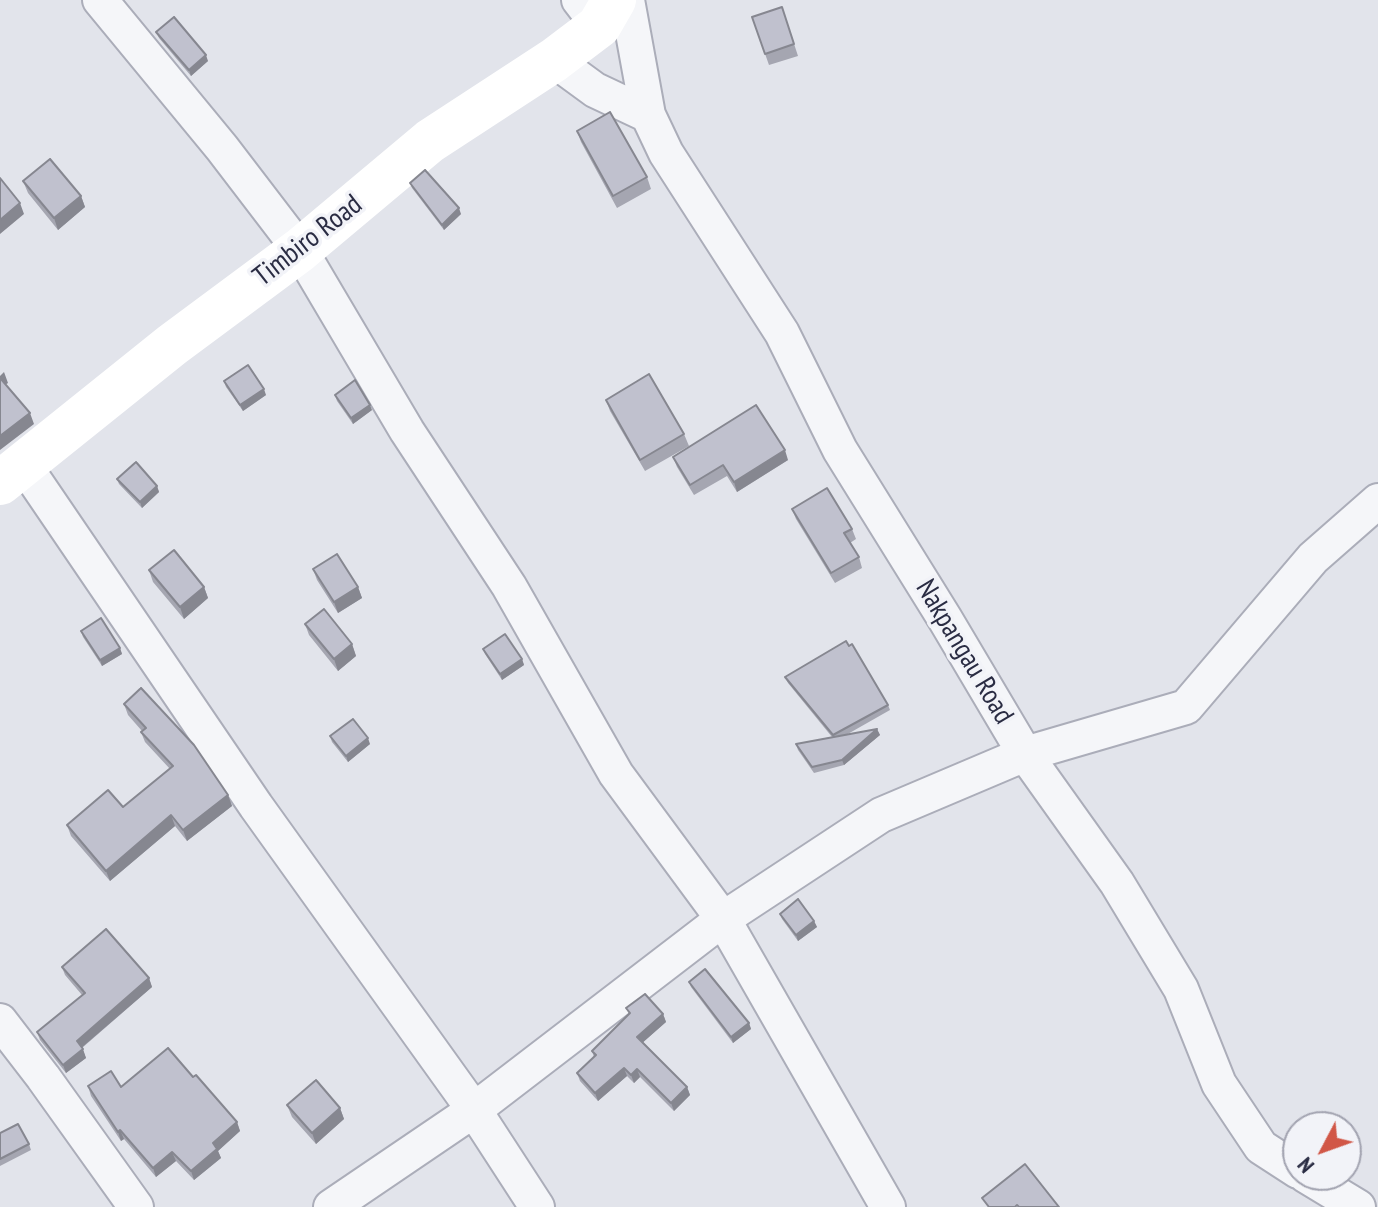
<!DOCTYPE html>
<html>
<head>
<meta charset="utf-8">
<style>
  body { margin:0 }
  #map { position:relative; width:1378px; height:1207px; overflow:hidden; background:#e2e4eb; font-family:"PT Sans Narrow",sans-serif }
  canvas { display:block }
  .north { position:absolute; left:1282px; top:1111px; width:80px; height:80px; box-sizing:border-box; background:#f2f3f8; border:2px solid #a2a3b0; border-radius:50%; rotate:229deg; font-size:22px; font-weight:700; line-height:32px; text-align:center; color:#2a2c43 }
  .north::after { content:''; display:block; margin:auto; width:28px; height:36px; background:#d15747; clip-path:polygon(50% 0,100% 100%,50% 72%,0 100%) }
</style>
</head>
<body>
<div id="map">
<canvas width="1378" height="1207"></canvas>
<div class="north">N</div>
</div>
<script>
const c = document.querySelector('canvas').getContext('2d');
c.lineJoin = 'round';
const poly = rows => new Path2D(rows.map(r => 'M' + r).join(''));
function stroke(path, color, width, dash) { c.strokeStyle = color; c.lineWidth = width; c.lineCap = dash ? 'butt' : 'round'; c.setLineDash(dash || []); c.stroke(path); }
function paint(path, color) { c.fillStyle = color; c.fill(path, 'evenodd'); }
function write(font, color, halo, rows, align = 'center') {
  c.font = font + ' "PT Sans Narrow",sans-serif'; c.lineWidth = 7; c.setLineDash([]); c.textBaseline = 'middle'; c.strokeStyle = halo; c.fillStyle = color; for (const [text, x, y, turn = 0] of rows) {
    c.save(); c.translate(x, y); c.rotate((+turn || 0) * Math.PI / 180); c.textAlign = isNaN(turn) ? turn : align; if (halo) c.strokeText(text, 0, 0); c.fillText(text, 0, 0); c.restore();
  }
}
const street = poly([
  [100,0,222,148,300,250,407,431,509,586,616,774,723,919,888,1207],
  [579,0,599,26],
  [627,0,648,115,666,153,782,333,840,450,945,619,1025,754,1117,883,1181,989,1219,1084,1261,1147,1298,1171],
  [554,60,595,90,648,115],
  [24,465,256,806,474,1110,537,1207],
  [0,1021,43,1077,136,1207],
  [1305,1175,1358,1207],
  [331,1207,474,1110,723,919,881,815,1025,754,1186,707,1313,558,1378,501]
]);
stroke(street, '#abadb9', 38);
stroke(street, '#f5f6f9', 34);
stroke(poly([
  [0,483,172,345,300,250,430,141,554,60,599,26,614,0]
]), '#fff', 44);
paint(poly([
  [782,7,798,56,769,65,752,17],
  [156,32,208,61,191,76,159,38],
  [577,131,647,177,651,189,617,208,581,142],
  [23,181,81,196,85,207,58,230,28,193],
  [410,183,461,214,444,230,412,188],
  [224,381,266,395,243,411,226,387],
  [335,395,372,410,353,424,337,401],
  [606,400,684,434,689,446,645,471,610,411],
  [673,457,788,460,737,492,727,476,694,495,677,467],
  [117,479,157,486,159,492,142,508,119,484],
  [792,509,852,529,856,539,850,543,859,557,862,568,835,583,796,519],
  [313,569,358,587,362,598,338,613,317,580],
  [149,570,204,587,208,598,184,619,153,582],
  [305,624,352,644,356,656,338,671,309,635],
  [81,631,120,648,122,654,102,666,83,637],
  [483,649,522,659,524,665,502,680,485,654],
  [785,677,888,705,890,710,846,735,877,729,880,735,844,765,814,773,798,750,796,744,832,737,788,683],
  [124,704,228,795,232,806,187,841,175,826,110,881,71,836,67,825,123,807,170,769,145,742,141,732,142,731,128,715],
  [330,736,370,744,348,762,332,742],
  [780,914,814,921,817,927,798,941,782,919],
  [62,967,149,978,152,987,82,1048,86,1058,66,1073,40,1040,37,1032,82,995,65,975],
  [689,982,749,1023,751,1029,733,1043,691,987],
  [626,1008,663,1014,666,1022,643,1042,687,1087,690,1095,674,1111,640,1077,634,1083,627,1076,598,1101,580,1081,577,1073,594,1057,592,1051,629,1014],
  [193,1077,237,1122,240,1131,218,1151,221,1158,194,1180,176,1161,156,1177,124,1139,121,1141,91,1096,88,1086,121,1087],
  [287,1105,340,1108,344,1119,316,1144,292,1117],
  [0,1133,29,1144,31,1150,0,1166]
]), '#a5a6b1');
paint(poly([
  [206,55,208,61,191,76,189,70],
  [81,196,85,207,58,230,54,218],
  [20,203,24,214,0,234,0,220],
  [459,208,461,214,444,230,442,225],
  [4,372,8,383,2,387,0,381,0,376],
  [264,389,266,395,243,411,240,405],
  [370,405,372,410,353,424,351,418],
  [30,413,34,424,0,450,0,436],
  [785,450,788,460,737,492,734,482],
  [157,486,159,492,142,508,140,502],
  [204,587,208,598,184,619,180,607],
  [358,587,362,598,338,613,334,602],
  [352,644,356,656,338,671,334,659],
  [120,648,122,654,102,666,100,660],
  [522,659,524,665,502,680,500,674],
  [877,729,880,735,844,765,842,760],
  [368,738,370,744,348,762,346,756],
  [228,795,232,806,187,841,183,830],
  [171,815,175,826,110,881,106,871],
  [814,921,817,927,798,941,796,935],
  [149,978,152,987,80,1049,77,1041],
  [663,1014,666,1022,640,1045,637,1037],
  [749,1023,751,1029,733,1043,731,1037],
  [83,1049,86,1058,66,1073,63,1065],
  [624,1068,627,1076,598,1101,595,1093],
  [637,1069,640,1077,634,1083,631,1075],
  [687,1087,690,1095,674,1111,671,1103],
  [340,1108,344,1119,316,1144,312,1133],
  [237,1122,240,1131,218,1151,221,1158,194,1180,191,1171,213,1143],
  [120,1130,124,1139,121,1141,118,1132],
  [172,1152,176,1161,156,1177,153,1168]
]), '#868790');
const building = poly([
  [782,7,794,44,765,54,752,17,782,7],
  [174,17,206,55,189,70,156,32,174,17],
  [610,112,647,177,613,196,577,131,610,112],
  [50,159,81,196,54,218,23,181,50,159],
  [425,170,459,208,442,225,410,183,425,170],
  [0,178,20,203,0,220,0,178],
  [248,365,264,389,240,405,224,381,248,365],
  [649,374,684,434,640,460,606,400,649,374],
  [0,378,30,413,0,436,0,378],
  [355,380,370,405,351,418,335,395,355,380],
  [756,405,785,450,734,482,723,465,690,485,673,457,756,405],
  [136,462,157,486,140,502,117,479,136,462],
  [827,488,852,529,844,533,859,557,831,573,792,509,827,488],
  [174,550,204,587,180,607,149,570,174,550],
  [337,554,358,587,334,602,313,569,337,554],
  [324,609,352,644,334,659,305,624,324,609],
  [101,618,120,648,100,660,81,631,101,618],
  [505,634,522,659,500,674,483,649,505,634],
  [846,641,849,646,852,644,888,705,833,735,785,677,846,641],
  [141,688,194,745,228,795,183,830,171,815,106,871,67,825,108,790,123,807,173,766,141,732,146,728,124,704,141,688],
  [353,719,368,738,346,756,330,736,353,719],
  [877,729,842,760,812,767,796,744,877,729],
  [798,899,814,921,796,935,780,914,798,899],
  [106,929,149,978,77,1041,83,1049,63,1065,37,1032,85,993,62,967,106,929],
  [705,969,749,1023,731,1037,689,982,705,969],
  [645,994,663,1014,637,1037,687,1087,671,1103,637,1069,631,1075,624,1068,595,1093,577,1073,596,1055,592,1051,630,1013,626,1008,645,994],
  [168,1048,193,1077,196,1075,237,1122,213,1143,217,1149,191,1171,172,1152,153,1168,120,1130,118,1132,88,1086,111,1071,121,1087,168,1048],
  [316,1080,340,1108,312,1133,287,1105,316,1080],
  [18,1124,29,1144,0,1159,0,1133,18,1124],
  [1025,1164,1059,1207,1019,1207,1017,1205,1015,1207,989,1207,982,1198,1025,1164]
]);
paint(building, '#c0c1ce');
stroke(building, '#868790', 2);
write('28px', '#2a2c43', '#f2f3f8', [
  ["Timbiro Road",308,241,-38],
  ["Nakpangau Road",964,652,59]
]);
</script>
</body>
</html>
